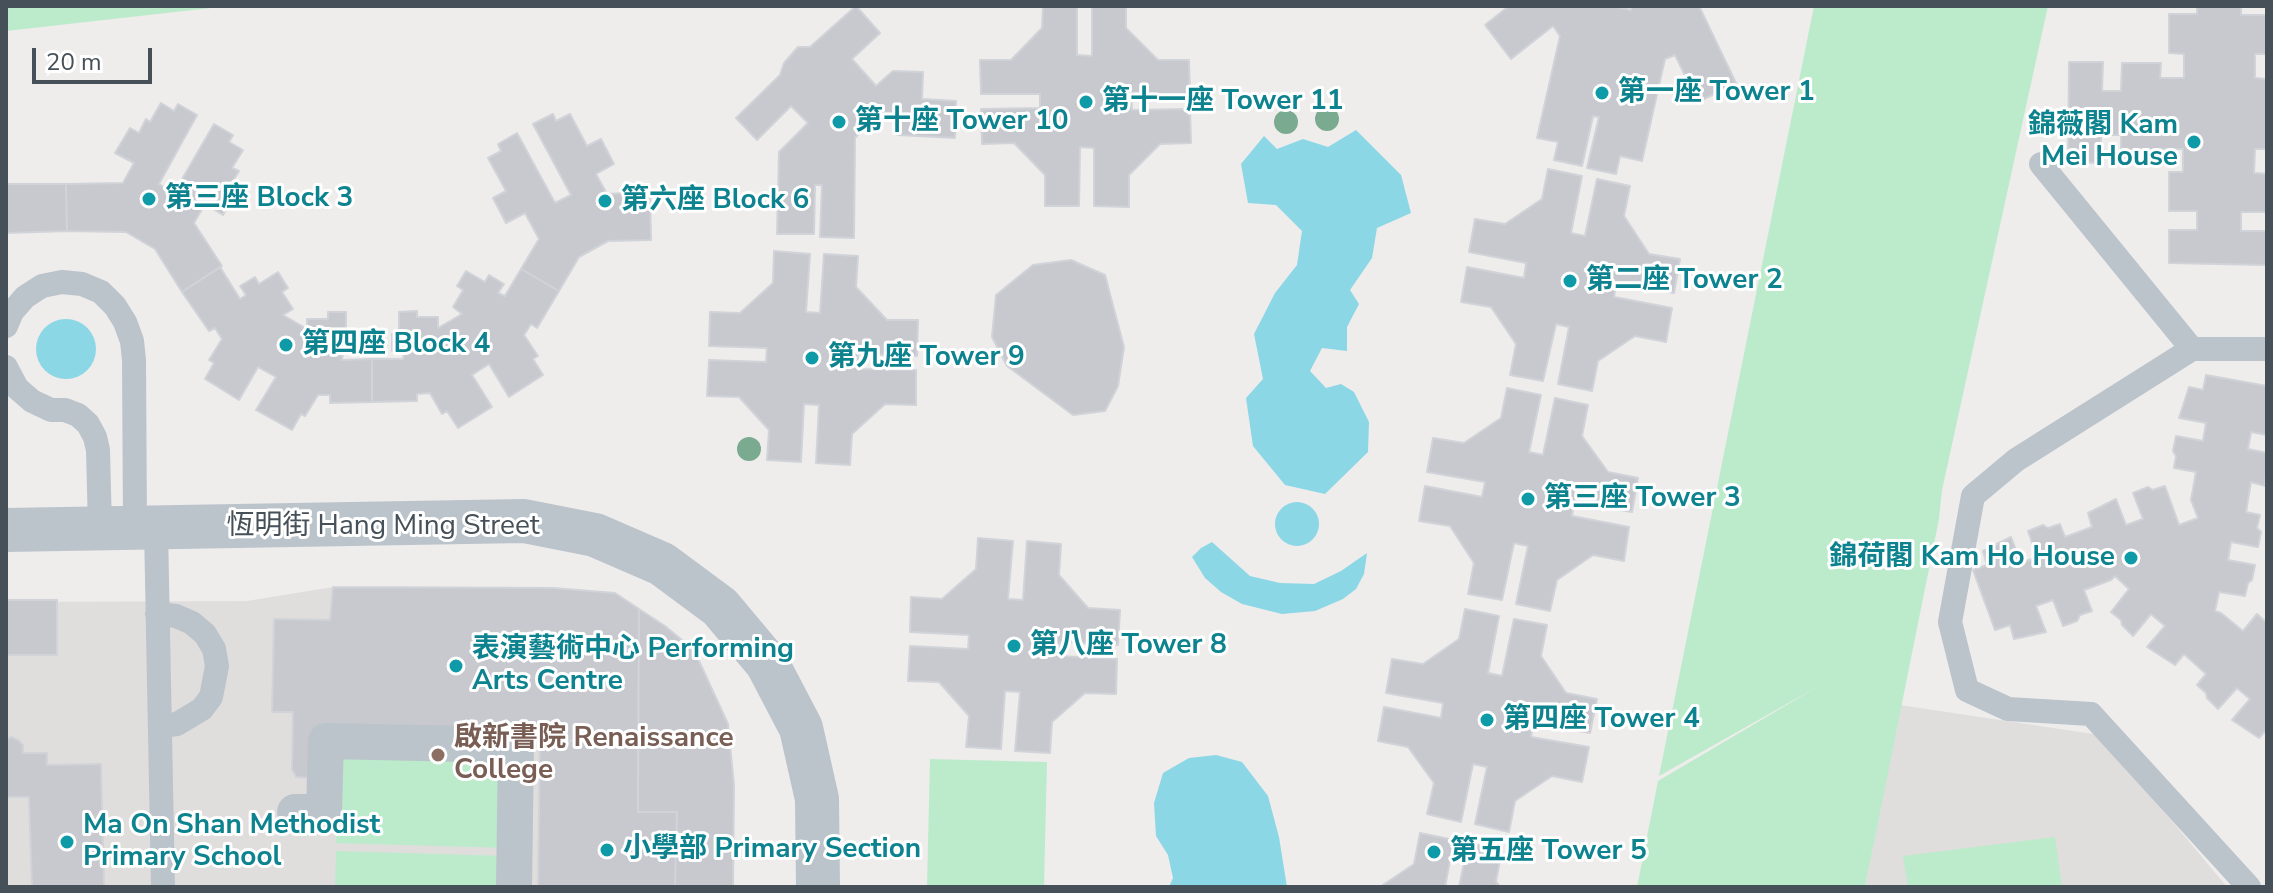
<!DOCTYPE html>
<html>
<head>
<meta charset="utf-8">
<style>
  body { margin:0 }
  #map { position:relative; width:2273px; height:893px; overflow:hidden; background:#efecec; font-family:"Nunito Sans",sans-serif }
  canvas { display:block }
  .frame { position:absolute; inset:0; border:8px solid #465058; pointer-events:none }
  .scale { position:absolute; left:32px; top:48px; width:120px; height:36px; box-sizing:border-box; border:4px solid #465058; border-top:0; padding-left:10px; font-size:24px; line-height:28px; white-space:nowrap; color:#465058; -webkit-text-stroke:6px #fff; paint-order:stroke }
</style>
</head>
<body>
<div id="map">
<canvas width="2273" height="893"></canvas>
<div class="frame"></div>
<div class="scale">20 m</div>
</div>
<script>
const c = document.querySelector('canvas').getContext('2d');
c.lineJoin = 'round';
function paint(path, color) { c.fillStyle = color; c.fill(path, 'evenodd'); }
const poly = rows => new Path2D(rows.map(r => 'M' + r).join(''));
function stroke(path, color, width, dash) { c.strokeStyle = color; c.lineWidth = width; c.lineCap = dash ? 'butt' : 'round'; c.setLineDash(dash || []); c.stroke(path); }
function write(font, color, halo, rows, align = 'center') {
  c.font = font + ' "Nunito Sans","Noto Sans TC",sans-serif'; c.lineWidth = 6; c.setLineDash([]); c.textBaseline = 'middle'; c.strokeStyle = halo; c.fillStyle = color; for (const [text, x, y, turn = 0] of rows) {
    c.save(); c.translate(x, y); c.rotate((+turn || 0) * Math.PI / 180); c.textAlign = isNaN(turn) ? turn : align; if (halo) c.strokeText(text, 0, 0); c.fillText(text, 0, 0); c.restore();
  }
}
paint(poly([
  [333,587,543,588,615,593,665,626,694,650,728,724,734,785,733,887,6,887,6,602,247,601],
  [1900,705,2100,735,2227,887,1865,887]
]), '#e0dddd');
paint(poly([
  [6,6,229,6,6,31],
  [1814,6,2048,6,1942,490,1939,519,1865,887,1637,887,1658,781,1817,687,1659,776],
  [338,751,507,755,505,848,336,843],
  [930,759,1047,762,1044,887,927,887],
  [2055,837,2062,887,1908,887,1903,856],
  [336,851,505,856,504,887,335,887]
]), '#bcebcc');
paint(poly([
  [1356,130,1401,175,1411,213,1377,228,1372,258,1350,290,1359,304,1347,327,1347,351,1322,348,1310,371,1326,388,1341,384,1354,392,1369,422,1368,452,1325,494,1285,485,1253,446,1246,398,1263,379,1254,334,1275,293,1297,265,1302,231,1276,205,1248,203,1241,164,1264,136,1277,149,1303,139,1328,147],
  '36 349a30 30 0 1 1 60 0a30 30 0 1 1-60 0Z',
  '1275 524a22 22 0 1 1 44 0a22 22 0 1 1-44 0Z',
  [1212,542,1250,576,1280,583,1314,584,1341,571,1367,553,1364,574,1356,589,1343,599,1315,611,1282,614,1242,604,1221,592,1205,578,1192,557,1201,548],
  [1216,755,1242,762,1268,796,1279,837,1287,887,1169,887,1173,878,1168,855,1156,836,1154,803,1163,773,1189,758]
]), '#8bd7e6');
const building = poly([
  [856,6,880,33,852,59,876,86,893,71,923,72,922,99,956,101,955,138,898,135,899,121,873,119,855,138,854,238,820,237,822,185,815,185,814,234,777,234,779,152,808,123,791,106,757,140,736,118,780,75,784,63,798,47,810,47,856,6],
  [1043,6,1077,6,1077,55,1092,56,1092,6,1126,6,1126,28,1158,60,1189,60,1190,95,1131,95,1132,110,1190,109,1191,143,1160,144,1129,175,1129,207,1094,206,1094,148,1080,147,1079,206,1045,206,1045,175,1014,143,982,144,981,109,1040,108,1040,94,981,94,980,60,1011,60,1042,28,1043,6],
  [1509,6,1612,6,1631,10,1632,6,1699,6,1736,83,1698,102,1675,55,1665,59,1642,161,1620,156,1616,174,1587,168,1599,117,1593,116,1582,166,1554,160,1558,142,1537,138,1560,36,1553,26,1511,59,1485,25,1509,6],
  [2197,6,2241,6,2241,15,2267,15,2267,54,2255,54,2255,78,2267,79,2267,149,2255,149,2254,173,2267,174,2267,212,2241,212,2241,231,2267,231,2267,265,2169,263,2169,230,2197,230,2197,211,2169,211,2169,172,2183,172,2183,149,2159,149,2159,164,2121,163,2121,135,2101,135,2101,163,2068,162,2069,62,2103,62,2102,91,2121,91,2122,63,2161,63,2160,78,2184,78,2184,54,2169,53,2169,14,2197,14,2197,6],
  [161,103,174,111,178,104,197,115,159,184,174,193,214,124,233,135,229,142,243,150,232,168,239,171,230,186,237,190,223,215,205,204,194,223,222,266,182,292,155,249,126,232,67,231,66,184,123,183,134,163,115,153,130,128,139,133,146,119,150,122,161,103],
  [553,114,556,121,570,114,587,146,601,139,614,164,596,174,607,194,650,192,651,240,608,241,579,257,559,291,521,269,539,239,525,213,506,223,493,198,506,191,488,158,501,151,498,144,517,133,555,203,571,195,533,124,553,114],
  [1548,169,1582,176,1571,233,1585,236,1597,179,1630,186,1624,216,1649,254,1680,259,1674,293,1616,283,1614,297,1672,308,1666,342,1635,336,1598,361,1592,391,1558,384,1569,327,1556,324,1543,381,1510,375,1516,344,1491,307,1461,302,1467,267,1524,278,1526,263,1469,252,1475,219,1505,224,1542,199,1548,169],
  [6,184,66,184,67,231,6,233,6,184],
  [774,251,810,254,806,312,820,313,824,254,858,256,856,287,887,320,918,320,917,356,858,354,858,369,916,370,916,405,885,404,852,434,850,465,816,463,819,405,804,404,801,462,767,460,769,430,739,397,707,396,709,360,766,362,767,348,709,346,710,312,740,313,773,283,774,251],
  [1071,260,1105,275,1124,347,1118,386,1105,411,1073,415,1007,366,992,337,996,295,1033,265,1071,260],
  [220,267,240,299,246,295,240,286,255,277,259,284,278,272,288,288,282,292,293,309,283,315,307,329,307,319,328,319,328,312,346,312,346,335,353,334,354,351,343,352,342,360,372,359,372,402,330,403,330,395,318,395,305,416,301,414,292,430,256,410,276,377,258,367,239,400,205,379,214,363,209,360,222,339,215,328,209,331,182,292,220,267],
  [521,269,559,291,537,328,531,324,524,335,538,356,533,359,543,375,509,397,489,364,472,375,492,407,458,428,447,411,442,414,430,393,417,394,417,401,372,402,372,359,403,359,404,351,392,351,392,334,399,334,399,312,417,311,417,317,438,317,438,328,462,314,453,307,463,290,457,286,466,271,485,282,489,275,504,284,498,293,505,296,521,269],
  [2206,375,2267,386,2267,435,2251,432,2248,449,2267,453,2265,486,2251,482,2246,512,2260,515,2257,528,2261,532,2258,547,2231,542,2228,560,2255,565,2252,580,2248,583,2245,596,2219,592,2215,611,2221,613,2243,631,2257,614,2267,623,2267,729,2259,738,2232,720,2250,699,2237,688,2218,709,2207,698,2206,693,2197,685,2206,674,2184,654,2175,665,2147,647,2165,626,2151,614,2133,636,2122,625,2121,620,2111,612,2129,589,2115,576,2111,580,2084,590,2092,611,2080,615,2077,621,2063,626,2053,600,2036,606,2046,632,2014,639,2010,625,1995,630,1973,570,1987,565,1983,551,2011,537,2021,563,2037,557,2028,531,2043,525,2048,528,2060,524,2065,537,2092,527,2088,513,2116,499,2126,525,2143,519,2133,493,2148,487,2153,490,2165,486,2179,525,2198,518,2191,500,2196,472,2174,468,2176,456,2173,451,2176,436,2203,441,2206,423,2179,418,2189,387,2203,390,2206,375],
  [1507,388,1541,395,1529,452,1543,455,1555,398,1588,405,1582,436,1608,472,1638,478,1632,512,1574,502,1572,516,1629,527,1624,561,1593,555,1557,580,1550,611,1516,604,1528,546,1514,543,1502,600,1468,594,1474,563,1450,526,1419,521,1425,486,1482,497,1485,482,1427,472,1433,438,1464,443,1501,418,1507,388],
  [978,538,1013,541,1008,599,1023,600,1027,541,1061,544,1059,575,1088,608,1120,610,1118,645,1060,642,1059,656,1117,659,1116,694,1085,693,1052,722,1050,753,1015,751,1020,692,1005,691,1001,749,966,747,969,716,939,682,908,681,910,646,968,649,969,635,910,632,911,597,942,599,976,569,978,538],
  [333,587,553,588,615,593,639,609,638,742,320,734,312,778,296,777,292,769,293,712,272,712,274,619,330,620,333,587],
  [6,600,57,600,57,655,6,655,6,600],
  [639,609,665,626,694,650,728,724,734,785,733,887,675,887,677,812,638,812,639,609],
  [1465,609,1499,616,1488,673,1502,676,1514,619,1547,625,1541,656,1566,693,1597,699,1590,733,1533,723,1531,737,1589,747,1582,782,1552,776,1515,801,1509,832,1475,824,1487,767,1473,764,1461,822,1427,814,1434,783,1408,747,1378,741,1384,707,1441,718,1443,703,1386,693,1392,659,1423,664,1459,639,1465,609],
  [11,737,18,740,23,745,23,753,47,753,47,765,101,764,104,887,32,887,29,797,6,797,6,740,11,737],
  [540,740,638,742,638,812,677,812,675,887,538,887,540,740],
  [1420,833,1454,840,1445,887,1380,887,1414,864,1420,833],
  [1468,843,1502,850,1496,881,1500,887,1459,887,1468,843]
]);
paint(building, '#c7c9cf');
stroke(building, '#d0d3d8', 2);
stroke(poly([
  [2041,164,2192,349],
  [6,326,12,312,25,297,42,286,62,282,82,284,101,292,115,306,125,322,132,341,134,360,135,528],
  [6,367,17,388,32,401,51,410,65,410,78,415,88,424,95,437,98,450,100,529],
  [156,528,163,887],
  [157,614,176,616,192,623,205,634,214,649,217,666,211,697,202,709,177,724,162,726],
  [2249,887,2091,714,2008,709,1967,690,1950,622,1973,496,2016,460,2192,349,2267,349]
]), '#bbc4cb', 24);
stroke(poly([
  [295,812,324,812,326,741,516,745,514,887]
]), '#bbc4cb', 36);
stroke(poly([
  [6,530,524,521,595,535,662,564,720,607,767,663,801,728,817,799,818,887]
]), '#bbc4cb', 44);
c.fillStyle = '#7aab90';
for (const [x, y] of [
  [1327,119],
  [1286,122],
  [749,449]
]) { c.beginPath(); c.arc(x, y, 12, 0, 2 * Math.PI); c.fill(); }
for (const [x, y, r, color] of [
  [1602,93,8,"#0f9aa8"],
  [1086,102,8,"#0f9aa8"],
  [839,122,8,"#0f9aa8"],
  [2194,142,8,"#0f9aa8"],
  [149,199,8,"#0f9aa8"],
  [605,201,8,"#0f9aa8"],
  [1570,281,8,"#0f9aa8"],
  [286,345,8,"#0f9aa8"],
  [812,358,8,"#0f9aa8"],
  [1528,499,8,"#0f9aa8"],
  [2131,558,8,"#0f9aa8"],
  [1014,646,8,"#0f9aa8"],
  [456,666,8,"#0f9aa8"],
  [1487,720,8,"#0f9aa8"],
  [438,755,8,"#8d6e63"],
  [67,842,8,"#0f9aa8"],
  [607,850,8,"#0f9aa8"],
  [1434,852,8,"#0f9aa8"]
]) { const dot = new Path2D(); dot.arc(x, y, r, 0, 2 * Math.PI); c.fillStyle = color; c.fill(dot); stroke(dot, '#fff', 3); }
write('bold 28px', '#0d838f', '#fff', [
  ["第一座 Tower 1",1618,93],
  ["第十一座 Tower 11",1102,102],
  ["第十座 Tower 10",855,122],
  ["錦薇閣 Kam",2178,126,"right"],
  ["Mei House",2178,158,"right"],
  ["第三座 Block 3",165,199],
  ["第六座 Block 6",621,201],
  ["第二座 Tower 2",1586,281],
  ["第四座 Block 4",302,345],
  ["第九座 Tower 9",828,358],
  ["第三座 Tower 3",1544,499],
  ["錦荷閣 Kam Ho House",2115,558,"right"],
  ["第八座 Tower 8",1030,646],
  ["表演藝術中心 Performing",472,650],
  ["Arts Centre",472,682],
  ["第四座 Tower 4",1503,720],
  ["Ma On Shan Methodist",83,826],
  ["Primary School",83,858],
  ["小學部 Primary Section",623,850],
  ["第五座 Tower 5",1450,852]
], 'left');
write('28px', '#465058', '#fff', [
  ["恆明街 Hang Ming Street",383,527]
]);
write('bold 28px', '#785e54', '#fff', [
  ["啟新書院 Renaissance",454,739],
  ["College",454,771]
], 'left');
</script>
</body>
</html>
